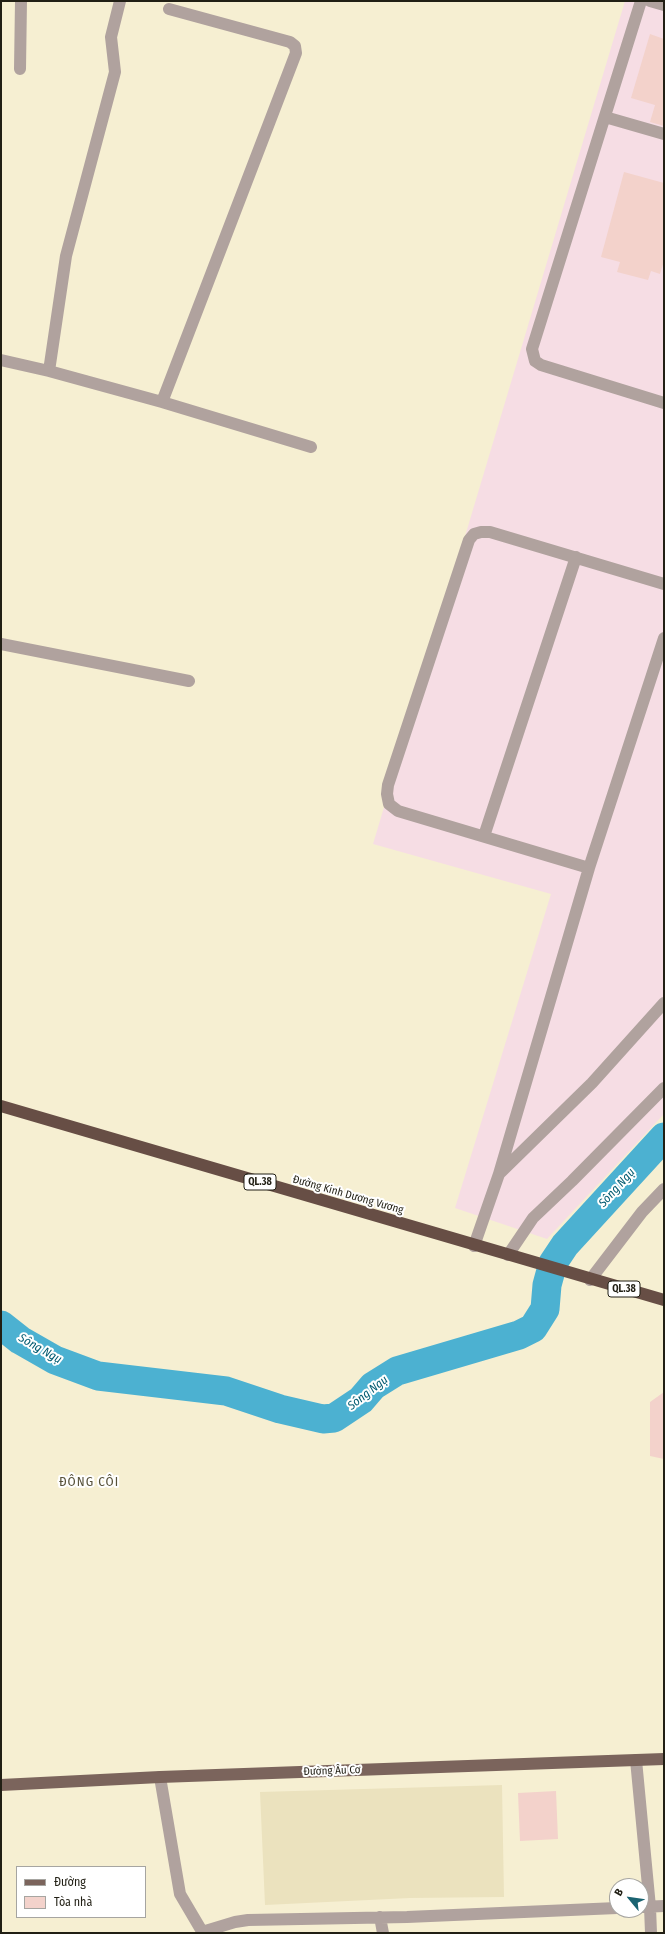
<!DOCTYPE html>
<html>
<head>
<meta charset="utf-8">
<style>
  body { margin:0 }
  #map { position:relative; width:665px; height:1934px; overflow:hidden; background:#f6efd2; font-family:"Fira Sans Condensed",sans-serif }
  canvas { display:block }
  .frame { position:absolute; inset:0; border:2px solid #211f14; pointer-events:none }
  .legend { position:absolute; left:16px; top:1866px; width:130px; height:52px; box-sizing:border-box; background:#fff; border:1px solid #a6a5a1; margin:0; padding:5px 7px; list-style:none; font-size:12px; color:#211f14 }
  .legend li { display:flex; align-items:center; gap:8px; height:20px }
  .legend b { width:20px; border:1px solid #a6a5a1 }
  .north { position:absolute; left:609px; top:1878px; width:40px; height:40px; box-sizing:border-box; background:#fff; border:1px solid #a6a5a1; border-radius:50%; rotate:299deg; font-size:11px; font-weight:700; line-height:16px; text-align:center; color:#211f14 }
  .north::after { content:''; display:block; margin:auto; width:14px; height:18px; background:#1a6371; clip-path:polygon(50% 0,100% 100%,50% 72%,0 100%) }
</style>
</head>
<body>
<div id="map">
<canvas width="665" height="1934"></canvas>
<div class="frame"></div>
<ul class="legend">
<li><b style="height:5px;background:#7b645c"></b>Đường</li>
<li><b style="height:11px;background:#f3d2cb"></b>Tòa nhà</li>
</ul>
<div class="north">B</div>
</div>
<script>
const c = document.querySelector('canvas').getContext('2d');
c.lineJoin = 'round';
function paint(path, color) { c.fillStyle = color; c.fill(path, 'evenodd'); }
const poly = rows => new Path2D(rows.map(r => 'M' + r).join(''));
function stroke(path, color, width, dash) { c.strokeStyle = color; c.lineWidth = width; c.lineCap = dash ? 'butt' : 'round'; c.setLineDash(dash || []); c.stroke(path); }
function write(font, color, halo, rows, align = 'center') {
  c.font = font + ' "Fira Sans Condensed",sans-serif'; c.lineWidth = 4; c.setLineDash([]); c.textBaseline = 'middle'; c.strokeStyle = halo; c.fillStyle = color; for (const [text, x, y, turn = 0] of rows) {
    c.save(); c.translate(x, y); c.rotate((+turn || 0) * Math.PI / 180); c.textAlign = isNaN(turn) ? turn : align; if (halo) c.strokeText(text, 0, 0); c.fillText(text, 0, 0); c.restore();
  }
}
paint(poly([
  [502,1785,504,1897,410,1898,265,1905,260,1792]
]), '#ebe2be');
paint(poly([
  [625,1,664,1,664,1114,547,1239,455,1208,551,894,373,844]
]), '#f6dde4');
stroke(poly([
  [1,1325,20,1340,55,1360,98,1376,226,1391,280,1409,323,1419,334,1418,361,1400,373,1386,397,1371,519,1335,533,1328,545,1309,547,1285,553,1263,565,1245,664,1137]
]), '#4cb1d1', 29);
paint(poly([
  [650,34,664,39,664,126,650,122,655,105,631,98],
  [624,172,664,183,664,261,660,274,651,271,648,280,617,272,620,262,601,257],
  [664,1392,664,1459,650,1456,650,1402],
  [556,1791,558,1839,520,1841,518,1793]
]), '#f3d2cb');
stroke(poly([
  [641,1,532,349,535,361,541,365,664,403],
  [650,1,664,5],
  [20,69,21,1],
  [605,117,664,134],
  [1,360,49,371,162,402,311,447],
  [49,371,66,256,115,72,111,37,120,1],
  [162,402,296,53,295,46,290,42,169,9],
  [1,644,189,681],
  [484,836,576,557],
  [589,868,398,811,389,804,387,794,388,785,469,540,474,534,481,532,490,532,664,584],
  [499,1174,589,868,664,638],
  [474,1246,499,1174,592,1083,664,1003],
  [508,1255,533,1218,572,1181,664,1088],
  [590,1280,642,1212,664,1189],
  [636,1760,650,1907,651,1933],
  [160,1777,180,1894,203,1933],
  [641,1907,664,1906],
  [380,1917,383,1933],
  [202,1932,235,1922,248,1920,407,1917,617,1908]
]), '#b0a29e', 12);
stroke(poly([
  [1,1785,160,1777,664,1759]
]), '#7b645c', 12);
stroke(poly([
  [1,1106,664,1300]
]), '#674e45', 12);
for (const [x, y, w] of [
  [260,1182,32],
  [624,1289,32]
]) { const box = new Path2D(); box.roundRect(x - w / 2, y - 8, w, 16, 3); c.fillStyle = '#fff'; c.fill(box); stroke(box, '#211f14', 1); }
write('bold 10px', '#211f14', null, [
  ["QL.38",260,1182],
  ["QL.38",624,1289]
]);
write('11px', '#211f14', '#fff', [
  ["Đường Kinh Dương Vương",348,1195,16],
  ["Đường Âu Cơ",332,1771,-2]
]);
write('italic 12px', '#005a70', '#fff', [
  ["Sông Ngụ",617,1188,-48],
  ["Sông Ngụ",40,1349,30],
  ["Sông Ngụ",368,1393,-38]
]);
c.letterSpacing = '1px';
write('13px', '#575139', '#fff', [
  ["ĐÔNG CÔI",89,1482]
]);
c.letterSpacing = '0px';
</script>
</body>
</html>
